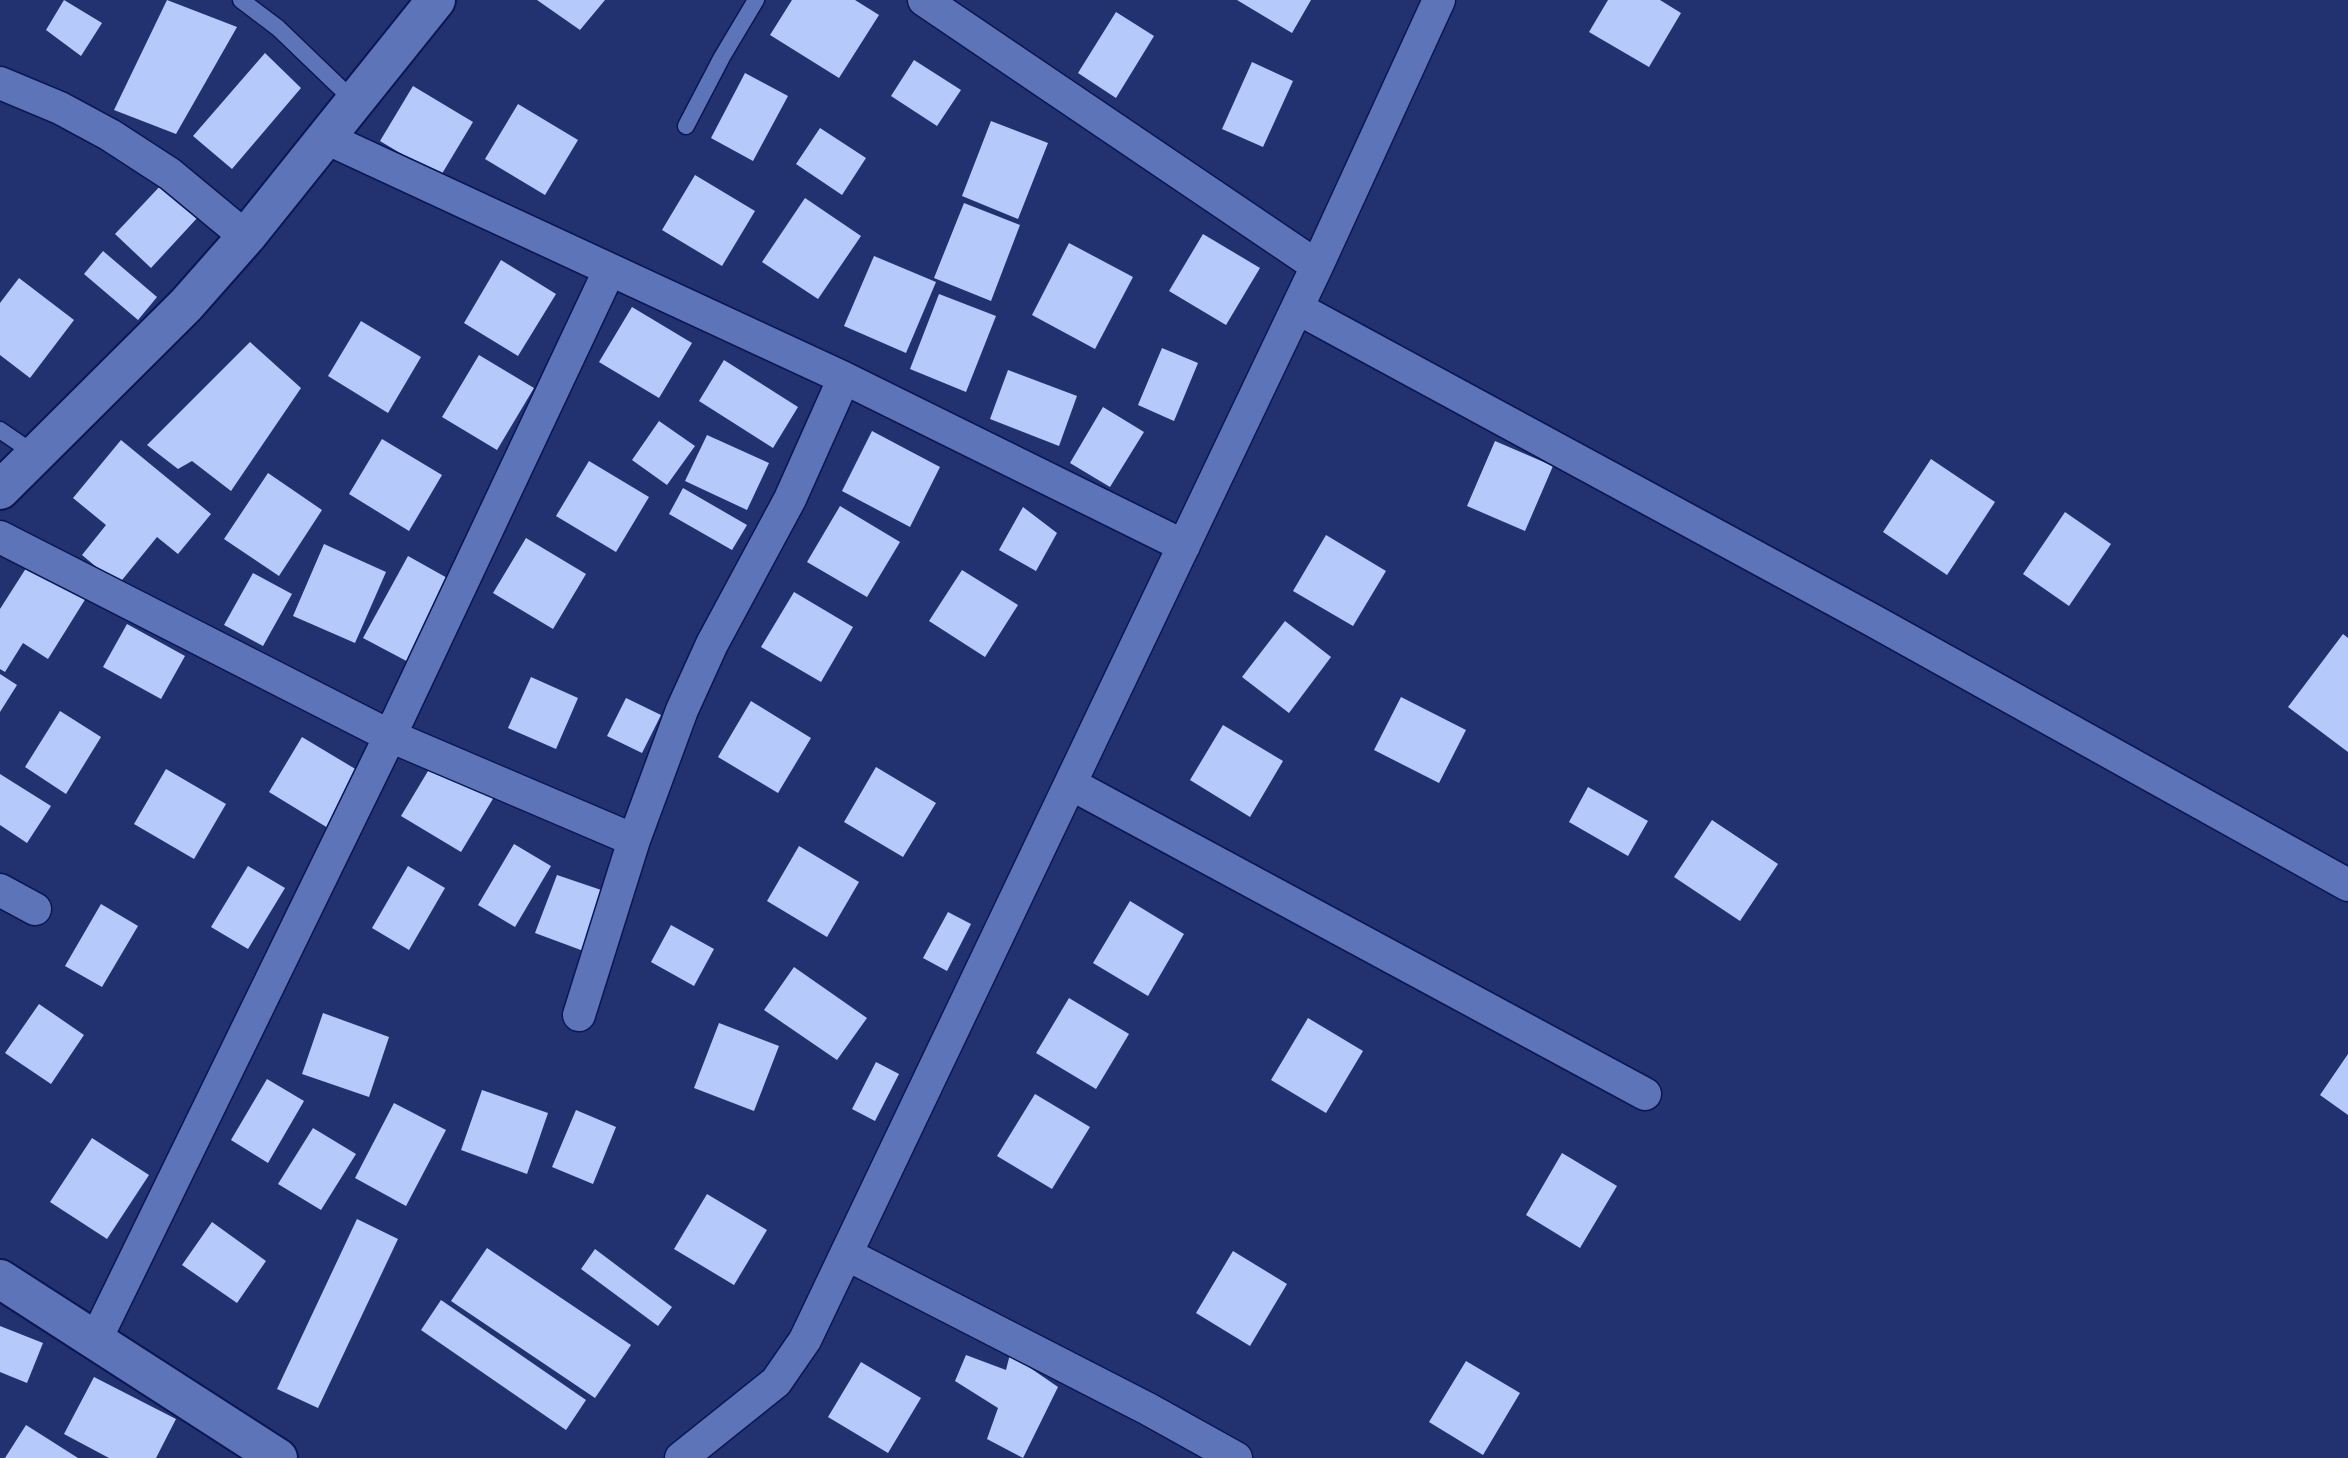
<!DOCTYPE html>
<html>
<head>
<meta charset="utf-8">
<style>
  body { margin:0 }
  canvas { display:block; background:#223270 }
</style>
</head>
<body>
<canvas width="2348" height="1458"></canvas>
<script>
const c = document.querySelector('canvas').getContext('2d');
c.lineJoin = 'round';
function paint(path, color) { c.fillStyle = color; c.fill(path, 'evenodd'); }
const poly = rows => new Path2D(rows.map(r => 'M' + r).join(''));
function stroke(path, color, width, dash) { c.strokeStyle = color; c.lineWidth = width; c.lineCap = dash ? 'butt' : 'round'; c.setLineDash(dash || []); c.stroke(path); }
paint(poly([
  [64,0,102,23,81,56,46,30],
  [167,0,237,27,176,134,114,110],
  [537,0,605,0,580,30],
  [792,0,855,0,879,15,839,78,770,35],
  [1237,0,1311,0,1292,33],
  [1608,0,1660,0,1681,13,1649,67,1589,32],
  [1116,12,1154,36,1116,98,1078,73],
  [265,53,301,88,232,169,193,136],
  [914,60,961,90,937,126,891,96],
  [1252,62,1293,81,1263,147,1222,129],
  [745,73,788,96,753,161,711,138],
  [413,86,473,122,440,177,380,141],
  [518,104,578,140,545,195,485,159],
  [991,121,1048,143,1018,219,962,196],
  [820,128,866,158,842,195,796,164],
  [695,175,755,211,722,266,662,230],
  [163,183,199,216,151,268,115,234],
  [805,198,861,236,818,299,762,262],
  [964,203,1020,225,991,301,934,278],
  [1203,234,1260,268,1226,325,1169,291],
  [1069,243,1133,277,1095,349,1032,315],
  [103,251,157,297,138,320,84,274],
  [874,256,936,282,906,353,844,326],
  [501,260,556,294,518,356,464,323],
  [19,278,74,320,30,378,0,355,0,303],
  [939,294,996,316,966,392,910,369],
  [632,307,692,343,659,398,599,362],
  [361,321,421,357,388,413,328,376],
  [250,342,301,388,231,491,192,461,178,469,147,445],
  [1162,348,1198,363,1174,421,1138,405],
  [479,355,534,388,497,450,442,417],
  [724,360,798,407,773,448,699,401],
  [1008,370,1077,396,1059,446,990,419],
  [1103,407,1144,432,1110,487,1070,463],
  [659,421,695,446,667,485,632,460],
  [872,431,940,467,910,527,842,491],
  [707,435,769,463,747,510,685,481],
  [382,439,442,475,409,531,349,494],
  [121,440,211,514,178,554,157,537,118,585,82,555,106,525,73,498],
  [1495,441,1553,466,1525,531,1467,506],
  [1931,459,1995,502,1947,575,1883,532],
  [589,461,649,497,616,552,556,516],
  [268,473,322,510,279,576,224,539],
  [683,488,747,525,732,550,669,514],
  [840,506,900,542,867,597,807,562],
  [1023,507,1057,533,1036,571,999,550],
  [2065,512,2111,544,2069,606,2023,574],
  [1326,535,1386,571,1353,626,1293,591],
  [526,538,586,574,553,629,493,593],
  [324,544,386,572,355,643,293,616],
  [408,556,458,584,414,665,363,638],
  [30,562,86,598,48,659,23,643,5,672,0,669,0,609],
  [962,570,1018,605,985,657,929,621],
  [253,573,292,594,263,646,224,625],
  [794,592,853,627,821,682,761,647],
  [1285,621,1331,657,1289,713,1242,677],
  [127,624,185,656,161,699,103,667],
  [2343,634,2348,638,2348,752,2288,707],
  [0,674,17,685,0,712],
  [531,677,578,698,556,749,508,728],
  [1401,697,1466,730,1439,783,1374,750],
  [626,698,661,715,642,753,607,736],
  [751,701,811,738,778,793,718,757],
  [60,711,101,737,66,794,25,767],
  [1223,725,1283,761,1250,817,1190,780],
  [302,737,362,773,328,828,269,792],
  [434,761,494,797,461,852,401,816],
  [876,767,936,803,903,857,844,822],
  [166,769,226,804,194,859,134,824],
  [0,774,51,806,27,843,0,825],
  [1588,787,1648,821,1628,856,1569,822],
  [1712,820,1778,864,1740,921,1674,877],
  [514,844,551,866,515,927,478,905],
  [799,846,859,882,827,937,767,901],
  [248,866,285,888,248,949,211,927],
  [408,866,445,888,409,950,372,928],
  [557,875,610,893,589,953,535,933],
  [1130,901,1184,934,1148,996,1093,963],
  [101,904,138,926,102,987,65,966],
  [948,912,971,924,947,971,923,958],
  [671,925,714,949,694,986,651,962],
  [794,967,867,1018,837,1060,764,1010],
  [1069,998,1129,1034,1096,1089,1036,1053],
  [39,1004,84,1035,51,1084,5,1053],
  [323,1013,389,1037,369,1097,302,1074],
  [1308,1018,1363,1051,1326,1113,1271,1080],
  [719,1023,779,1046,754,1111,694,1088],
  [2348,1054,2348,1115,2320,1095],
  [876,1062,899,1074,875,1121,852,1109],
  [267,1079,304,1101,268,1163,231,1140],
  [482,1090,548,1113,527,1174,461,1150],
  [1035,1094,1090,1127,1052,1189,997,1156],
  [394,1103,446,1130,406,1206,355,1178],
  [576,1110,616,1127,593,1184,552,1167],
  [313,1128,356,1154,321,1210,278,1184],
  [92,1138,149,1175,107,1239,50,1202],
  [1562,1153,1617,1186,1580,1248,1526,1215],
  [707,1194,767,1230,734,1285,674,1249],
  [357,1219,398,1239,318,1408,277,1389],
  [212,1222,266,1261,237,1303,182,1265],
  [487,1248,631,1345,595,1398,451,1301],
  [595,1249,672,1307,658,1326,581,1269],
  [1233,1251,1287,1284,1250,1346,1196,1313],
  [441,1300,586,1400,566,1430,421,1330],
  [0,1326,43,1343,27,1383,0,1372],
  [1010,1354,1058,1387,1023,1458,987,1439,998,1408,955,1381,966,1355,1006,1370],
  [1466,1361,1520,1393,1483,1455,1429,1422],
  [861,1362,921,1398,888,1453,828,1417],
  [94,1377,176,1419,156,1458,109,1458,64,1434],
  [26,1425,78,1458,5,1458]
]), '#b6c9fb');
const service = poly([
  [241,0,278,28,355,102],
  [686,126,722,57,756,0],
  [0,430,35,454]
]);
const minor = poly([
  [924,0,1317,266],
  [0,83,60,108,110,135,170,174,246,237],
  [326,138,844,378,1184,546],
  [1297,308,1872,620,2348,885],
  [0,537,390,736,634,840],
  [1071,784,1645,1094],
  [0,890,35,909],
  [579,1015,634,840,682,710,712,644,790,499,844,378],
  [848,1255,1148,1409,1236,1458],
  [96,1339,390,736,609,271],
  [681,1458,776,1382,805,1340,1317,266,1439,0]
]);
const tertiary = poly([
  [0,490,186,305,246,237,436,0],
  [0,1279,278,1458]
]);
stroke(service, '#0c1652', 19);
stroke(minor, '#0c1652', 35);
stroke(tertiary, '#0c1652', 42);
stroke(service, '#5d74b8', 16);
stroke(minor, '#5d74b8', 32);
stroke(tertiary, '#5d74b8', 38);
</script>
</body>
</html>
